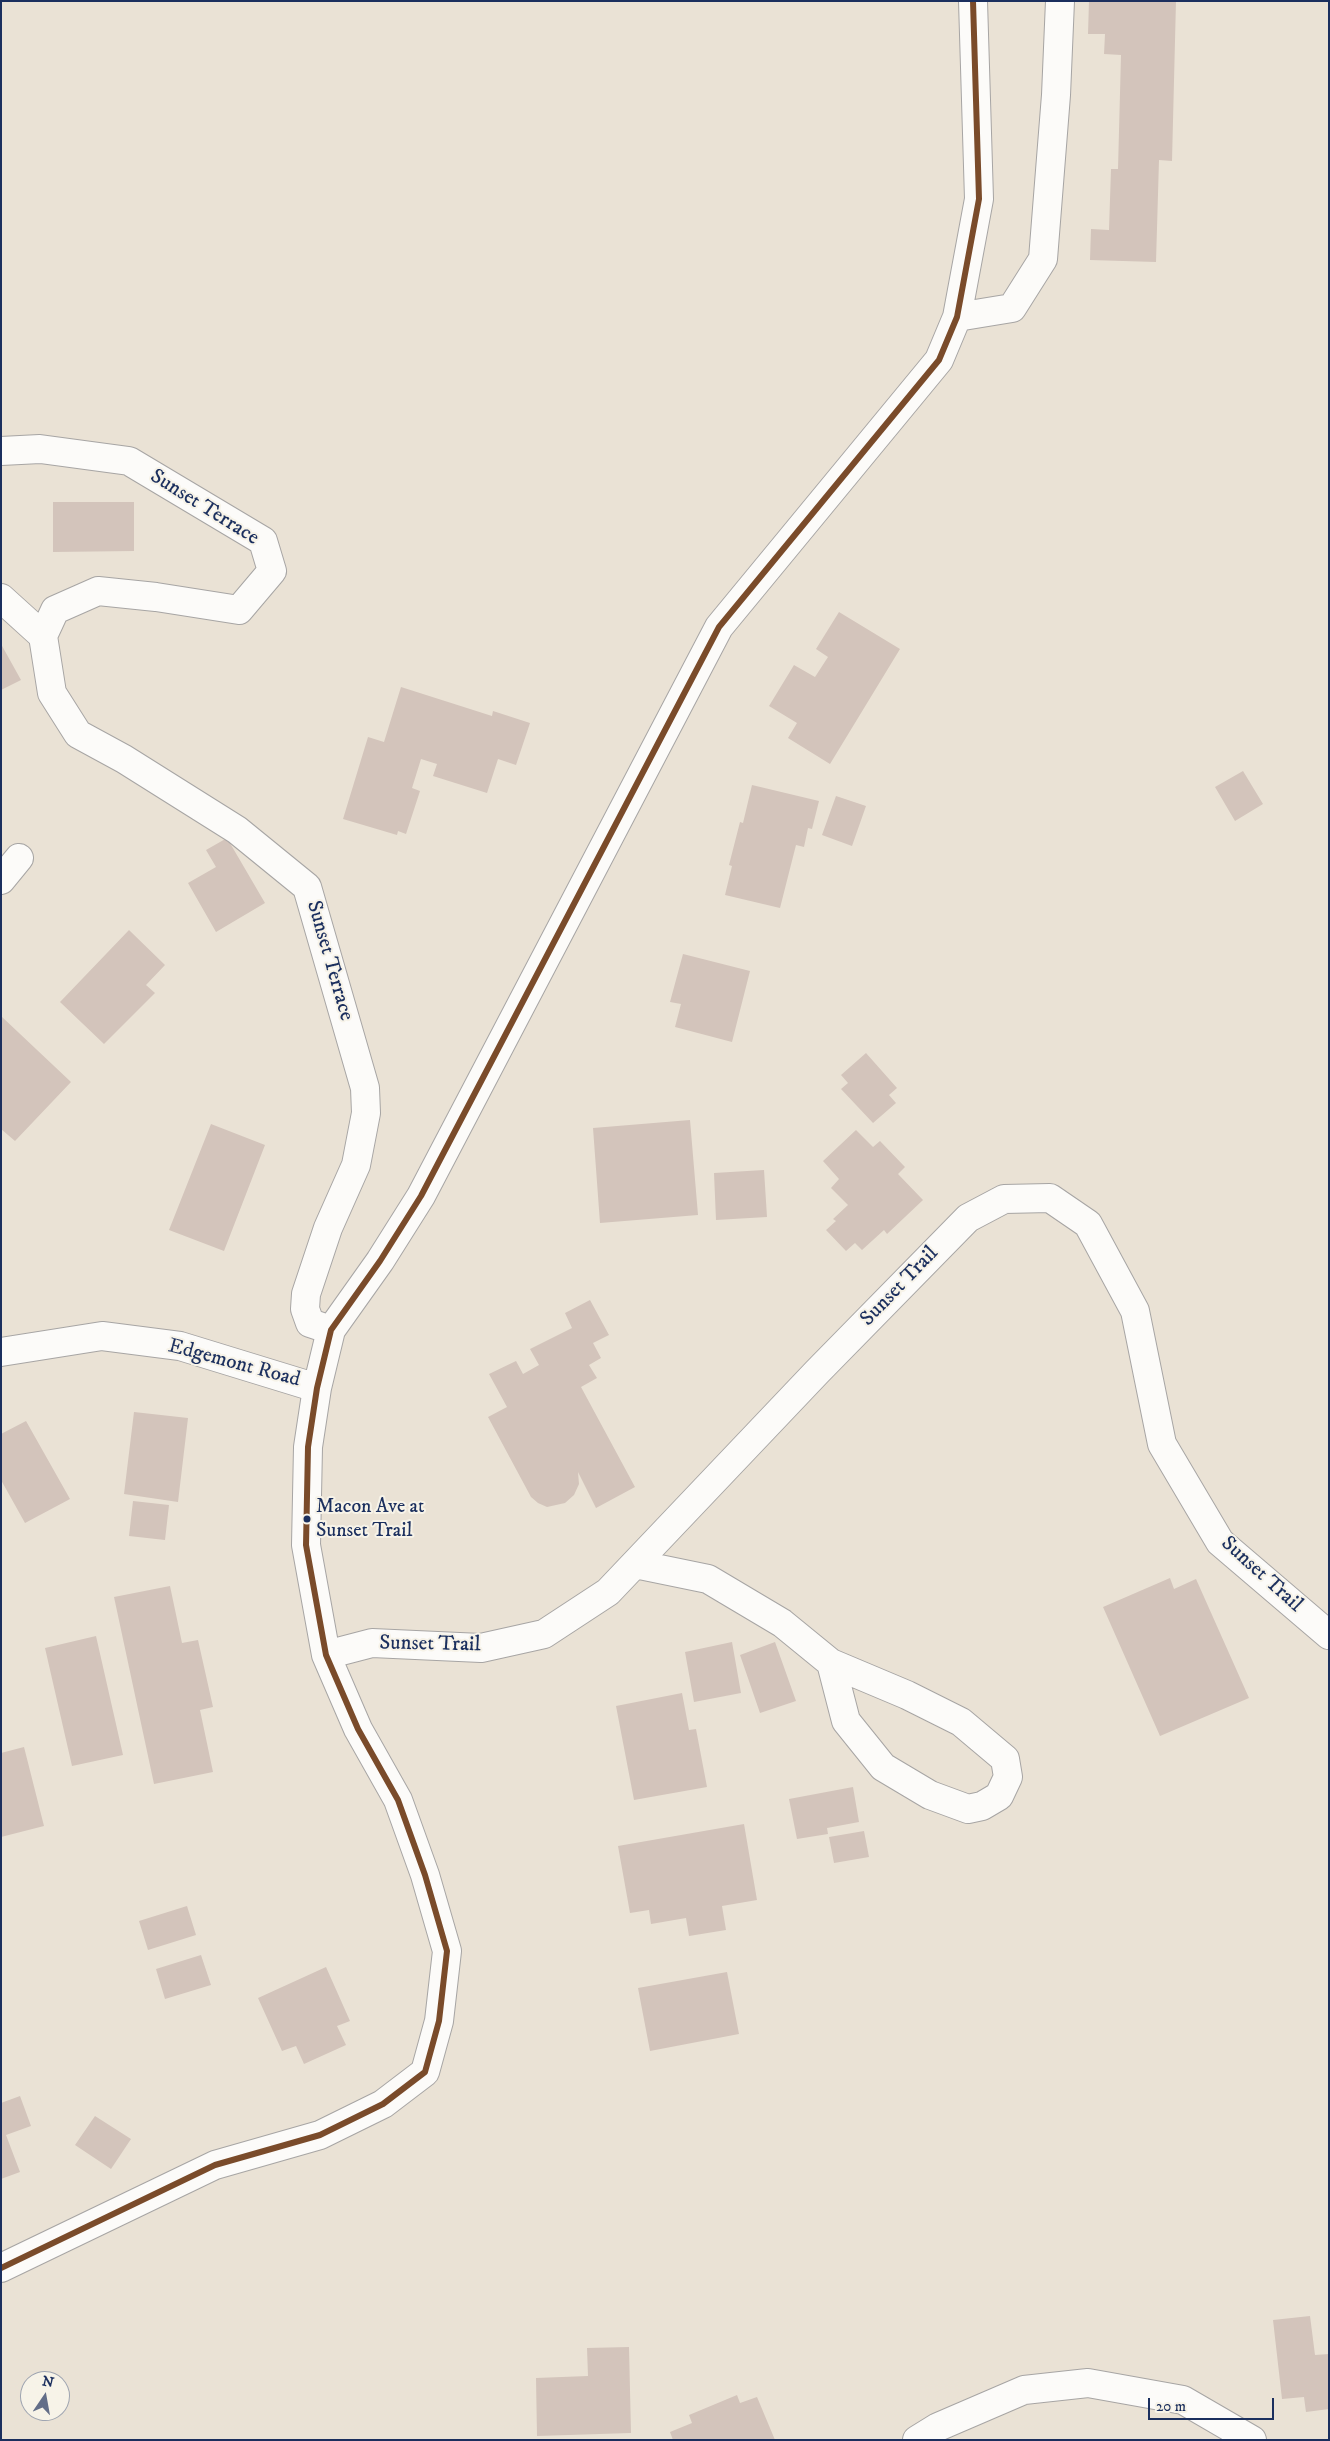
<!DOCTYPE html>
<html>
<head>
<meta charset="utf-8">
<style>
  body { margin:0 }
  #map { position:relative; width:1330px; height:2441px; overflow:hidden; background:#eae2d5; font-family:"IM FELL DW Pica",serif }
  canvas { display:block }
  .frame { position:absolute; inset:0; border:2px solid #1b2f5e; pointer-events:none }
  .north { position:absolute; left:20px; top:2371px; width:50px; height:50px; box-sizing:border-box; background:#f7f3e8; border:1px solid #9fa5b1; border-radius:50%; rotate:12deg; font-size:14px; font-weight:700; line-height:20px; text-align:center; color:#1b2f5e }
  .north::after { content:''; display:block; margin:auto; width:18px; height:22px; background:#636e88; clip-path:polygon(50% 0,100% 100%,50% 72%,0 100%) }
  .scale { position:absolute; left:1148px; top:2398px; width:126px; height:22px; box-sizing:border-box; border:2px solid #1b2f5e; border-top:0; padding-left:6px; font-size:15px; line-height:18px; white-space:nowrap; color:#1b2f5e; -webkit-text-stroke:4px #f7f3e8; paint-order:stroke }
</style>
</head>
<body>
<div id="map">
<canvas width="1330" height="2441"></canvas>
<div class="frame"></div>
<div class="north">N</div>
<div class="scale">20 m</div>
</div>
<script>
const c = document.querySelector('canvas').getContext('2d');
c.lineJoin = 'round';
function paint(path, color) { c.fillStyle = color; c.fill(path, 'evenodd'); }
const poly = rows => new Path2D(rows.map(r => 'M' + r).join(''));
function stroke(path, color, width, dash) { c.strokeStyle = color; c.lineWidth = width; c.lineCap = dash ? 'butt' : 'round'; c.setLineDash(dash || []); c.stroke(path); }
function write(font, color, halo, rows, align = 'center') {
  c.font = font + ' "IM FELL DW Pica",serif'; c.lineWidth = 4; c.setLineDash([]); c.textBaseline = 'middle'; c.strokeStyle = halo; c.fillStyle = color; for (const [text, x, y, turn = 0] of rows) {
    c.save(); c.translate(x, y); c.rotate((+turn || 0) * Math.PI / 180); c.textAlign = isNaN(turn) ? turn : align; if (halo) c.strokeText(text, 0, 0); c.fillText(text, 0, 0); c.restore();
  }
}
paint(poly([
  [1089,1,1176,1,1172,161,1159,160,1156,262,1090,260,1091,229,1109,230,1111,169,1118,169,1121,55,1104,54,1105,34,1088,34],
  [53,502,134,502,134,551,53,552],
  [839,612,900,649,830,764,788,738,797,723,769,706,794,665,815,677,828,657,816,649],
  [1,644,21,680,1,690],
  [401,687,492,716,493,711,530,723,516,765,498,759,487,793,433,776,437,764,421,759,412,788,420,791,406,834,398,831,397,835,343,819,368,737,384,742],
  [1243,771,1263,804,1235,821,1215,787],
  [752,785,819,801,812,829,808,828,804,847,796,845,780,908,725,895,732,866,729,865,740,822,743,823],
  [836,796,866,806,852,846,822,835],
  [227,838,265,903,216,932,188,883,216,867,206,850],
  [129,930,165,965,146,985,155,993,104,1044,60,1002],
  [683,954,750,971,732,1042,675,1027,681,1004,670,1002],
  [1,1016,71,1082,15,1141,1,1129],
  [866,1053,897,1088,889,1095,896,1103,873,1123,841,1089,848,1083,841,1075],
  [690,1120,698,1215,600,1223,593,1128],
  [211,1124,265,1145,224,1251,169,1230],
  [856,1130,873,1147,880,1141,905,1167,898,1174,923,1200,887,1234,884,1230,862,1250,855,1243,846,1251,826,1230,836,1221,833,1219,848,1205,831,1188,839,1179,823,1161],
  [764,1170,767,1217,716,1220,714,1173],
  [590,1300,609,1335,593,1343,601,1358,589,1365,597,1378,581,1387,635,1487,596,1508,578,1472,579,1484,574,1495,565,1503,547,1507,538,1503,531,1497,488,1417,507,1407,489,1374,516,1361,523,1374,539,1365,530,1349,572,1328,565,1313],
  [134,1412,188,1418,178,1502,124,1494],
  [26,1421,70,1499,25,1523,1,1480,1,1434],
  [133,1501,169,1505,165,1540,129,1536],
  [1170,1578,1174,1589,1196,1579,1249,1698,1160,1736,1103,1607],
  [170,1586,182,1643,198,1640,213,1707,200,1710,213,1772,154,1784,114,1597],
  [96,1636,123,1755,72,1766,45,1648],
  [732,1642,741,1693,694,1702,685,1652],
  [775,1642,796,1701,760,1713,740,1655],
  [682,1693,689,1730,696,1729,707,1787,634,1800,616,1706],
  [24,1747,44,1826,1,1837,1,1753],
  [853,1787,859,1822,827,1828,828,1834,797,1839,789,1799],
  [744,1824,757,1900,722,1906,726,1930,689,1936,686,1918,651,1924,649,1910,630,1913,618,1846],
  [864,1831,869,1857,834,1863,829,1837],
  [187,1906,196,1935,148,1950,139,1921],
  [201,1955,211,1985,165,1999,156,1969],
  [326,1967,350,2021,337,2026,346,2045,304,2064,296,2046,282,2051,258,1998],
  [727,1972,739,2034,650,2051,638,1988],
  [20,2096,31,2126,6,2135,20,2172,1,2179,1,2103],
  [95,2116,131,2139,111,2169,75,2145],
  [1310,2316,1315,2355,1329,2354,1329,2409,1306,2412,1304,2397,1282,2399,1273,2320],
  [629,2347,631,2433,537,2436,536,2378,588,2376,587,2348],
  [737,2395,740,2403,757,2397,775,2440,673,2440,670,2432,692,2423,689,2415]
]), '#d3c4bb');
const minor = poly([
  [957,317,1012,308,1043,259,1056,95,1060,1],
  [1,451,40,449,129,461,263,541,272,571,239,610,156,597,98,591,55,610,43,636,52,693,78,734,124,759,237,830,307,887,365,1088,366,1113,356,1165,328,1228,306,1294,305,1309,310,1323,331,1330],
  [1,598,43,636],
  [1,880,19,858],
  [1,1352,102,1336,180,1346,317,1388],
  [635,1564,708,1579,782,1623,831,1663,907,1695,961,1722,1005,1759,1008,1777,999,1796,982,1806,968,1809,930,1795,883,1767,846,1721,831,1663],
  [326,1655,372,1643,481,1648,544,1634,608,1592,817,1372,968,1218,1004,1199,1050,1198,1088,1224,1135,1311,1162,1444,1220,1542,1329,1635],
  [1,2268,215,2165,320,2135,383,2104,425,2072,439,2021,447,1951,425,1875,398,1800,358,1729,326,1655,306,1545,308,1447,317,1388,331,1330,380,1261,421,1196,719,627,939,360,957,317,979,199,973,1],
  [917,2440,938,2427,1024,2390,1088,2383,1183,2400,1252,2440]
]);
stroke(minor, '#a7a5a4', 30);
stroke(minor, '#fcfbf9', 28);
stroke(poly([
  [1,2268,215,2165,320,2135,383,2104,425,2072,439,2021,447,1951,425,1875,398,1800,358,1729,326,1655,306,1545,308,1447,317,1388,331,1330,380,1261,421,1196,719,627,939,360,957,317,979,199,973,1]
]), '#7a4b2a', 6);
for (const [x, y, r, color] of [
  [307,1519,4.5,"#1b2f5e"]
]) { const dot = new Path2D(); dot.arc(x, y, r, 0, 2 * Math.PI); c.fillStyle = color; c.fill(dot); stroke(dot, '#f7f3e8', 2); }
write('20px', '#1b2f5e', '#f7f3e8', [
  ["Macon Ave at",316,1508],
  ["Sunset Trail",316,1532]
], 'left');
write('21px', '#1b2f5e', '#f7f3e8', [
  ["Sunset Terrace",204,508,32],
  ["Sunset Terrace",329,961,74],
  ["Sunset Trail",900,1287,-46],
  ["Edgemont Road",234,1364,15],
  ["Sunset Trail",1261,1575,42],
  ["Sunset Trail",430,1645,1]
]);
</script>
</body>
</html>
